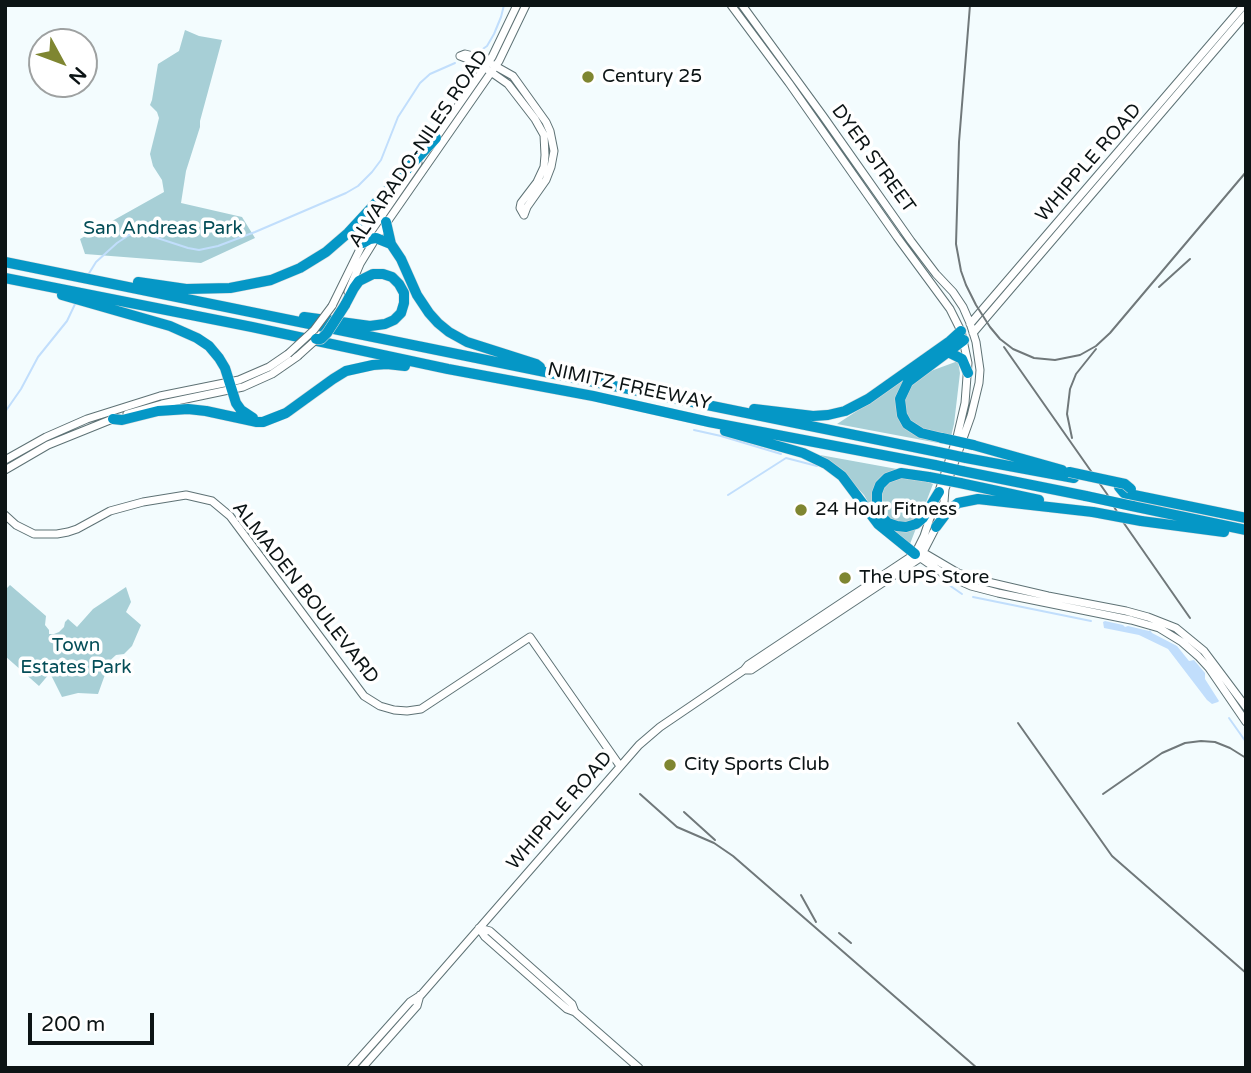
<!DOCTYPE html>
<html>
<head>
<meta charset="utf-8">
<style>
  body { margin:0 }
  #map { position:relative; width:1251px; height:1073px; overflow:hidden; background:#f3fcfe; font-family:"Varela Round",sans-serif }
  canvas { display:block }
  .frame { position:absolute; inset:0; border:7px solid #0c1415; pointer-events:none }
  .north { position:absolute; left:28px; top:28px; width:70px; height:70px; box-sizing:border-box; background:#fff; border:2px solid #9ea1a1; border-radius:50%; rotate:131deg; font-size:19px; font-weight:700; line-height:28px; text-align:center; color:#0c1415 }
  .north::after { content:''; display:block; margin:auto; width:24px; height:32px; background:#7f8631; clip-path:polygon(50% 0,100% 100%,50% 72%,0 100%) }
  .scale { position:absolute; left:28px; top:1013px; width:126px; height:32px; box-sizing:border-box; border:4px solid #0c1415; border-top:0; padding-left:9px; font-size:21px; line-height:24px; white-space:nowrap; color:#0c1415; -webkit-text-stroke:5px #fff; paint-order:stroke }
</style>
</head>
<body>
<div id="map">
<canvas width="1251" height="1073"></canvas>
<div class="frame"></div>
<div class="north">N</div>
<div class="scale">200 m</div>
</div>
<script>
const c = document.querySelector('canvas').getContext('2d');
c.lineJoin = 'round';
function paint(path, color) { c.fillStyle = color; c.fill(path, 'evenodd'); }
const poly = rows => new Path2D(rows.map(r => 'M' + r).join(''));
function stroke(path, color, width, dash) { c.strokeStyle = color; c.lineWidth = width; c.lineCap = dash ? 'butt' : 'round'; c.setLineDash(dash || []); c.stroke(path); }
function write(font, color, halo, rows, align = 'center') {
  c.font = font + ' "Varela Round",sans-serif'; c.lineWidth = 7; c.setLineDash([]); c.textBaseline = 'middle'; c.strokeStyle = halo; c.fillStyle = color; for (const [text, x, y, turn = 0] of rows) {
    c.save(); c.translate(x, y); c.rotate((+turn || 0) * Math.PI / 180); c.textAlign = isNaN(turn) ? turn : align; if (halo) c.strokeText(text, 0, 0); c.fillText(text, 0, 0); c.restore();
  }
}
paint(poly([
  [185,30,199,36,222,40,200,121,200,127,186,171,181,203,242,217,255,238,201,263,85,254,80,239,164,192,162,180,153,166,150,154,159,118,157,112,150,105,152,100,158,64,179,51],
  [958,361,960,373,954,424,949,445,837,424,901,382],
  [820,455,897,469,933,484,910,544,880,522,864,495,837,466],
  [10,585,46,616,45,625,49,630,49,634,54,634,59,632,64,627,65,622,68,619,77,627,93,609,126,587,131,602,126,612,141,625,132,646,124,654,116,655,105,665,107,669,98,694,78,693,62,697,50,673,39,686,5,656,5,590]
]), '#a7cfd6');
paint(poly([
  [1105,621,1123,625,1125,627,1128,626,1149,631,1150,630,1152,633,1177,646,1189,661,1194,660,1205,673,1205,679,1219,701,1218,702,1212,704,1207,700,1168,649,1139,635,1104,628,1103,622]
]), '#c1defc');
stroke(poly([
  [480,51,487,46,494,34,501,17,504,5],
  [88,275,96,262,117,243,129,235,142,233,188,248,199,250,218,246,255,232,346,193,358,186,372,172,381,160,398,117,420,83,430,74,455,63],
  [5,412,21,389,38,357,67,321,76,302],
  [694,430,721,436,781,454],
  [728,495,786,458,817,466],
  [949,585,962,594],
  [973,597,1091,621],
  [1229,718,1246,742]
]), '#c1defc', 2);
const secondary = poly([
  [742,5,823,116,911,241,936,274,953,292,963,307,970,323,976,342,980,370,979,383,971,416,945,489,944,502,936,527,920,558,751,670,744,670],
  [460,56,465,54,481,58,513,76,546,122,550,131,554,151,551,167,546,180,527,207,524,215],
  [460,56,478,63,508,84,535,119,544,135,545,155,544,167,537,182,521,203,520,208,524,215],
  [433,142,492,57,517,5],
  [348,292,360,264,376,238,499,61,526,5],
  [332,306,363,243,418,163],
  [970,324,1244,5],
  [973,333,1246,14],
  [127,414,162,404,243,387,272,374,298,356],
  [5,460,46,437,87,419,160,396,239,380,269,367,288,354],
  [5,470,48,445,115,418],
  [5,515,16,525,34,534,57,534,68,532,77,529,110,511,143,502,186,495,212,501,230,516,364,696,380,706,394,710,407,711,421,709,530,637,620,766],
  [924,553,958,573,975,579,1048,596,1126,611,1148,617,1176,628,1204,651,1246,707],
  [918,556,944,574,971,586,998,593,1131,620,1159,628,1182,642,1198,656,1209,668,1246,722],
  [479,928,485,937,553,997,567,1009,575,1012,639,1068],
  [479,928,490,931,561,994,572,1004,575,1012],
  [351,1068,410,1002,421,995,639,745,660,727,744,670,748,665,915,554,924,536,957,437,965,403,968,363,961,331,950,309,897,237,789,83,731,5],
  [362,1068,417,1006,420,995]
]);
const highway = poly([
  [386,222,391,244,401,259,417,295,429,313,438,323,449,332,467,342,536,364,540,367],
  [363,243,370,239,376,238,391,244],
  [5,262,938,452],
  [5,278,252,327,448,369,593,396,709,422,935,465],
  [138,282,186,289,230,288,271,280,300,268,326,252,348,233,436,138],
  [62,295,170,326,197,338,209,346,219,358,225,368,236,403,241,410,253,418],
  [304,317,370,326,385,324,394,320,401,313,404,303,404,293,399,284,392,277,383,274,373,274,359,281,354,288,345,305],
  [948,352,962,359,968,373],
  [754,409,813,416,828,415,845,411,868,399,950,341,961,331],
  [113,419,122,420,158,411,188,409,206,411,257,422,263,422,286,413,333,379,346,371,373,365,387,364,405,366],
  [725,431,803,453,826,464,842,476,878,524,915,554],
  [942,438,921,433,907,424,902,415,900,399,908,382,964,340],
  [973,445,1062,470],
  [966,458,1074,478],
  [962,471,1086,496],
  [929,477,901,473,887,478,880,485,877,493,877,508,881,516,888,523,897,526,906,527,916,524,923,518,939,492],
  [960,483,1039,500],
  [1119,487,1124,493,1246,518],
  [1132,506,1246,530],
  [1141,521,1224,532],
  [936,527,948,511,958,503,978,499,1093,512]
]);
stroke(secondary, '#5e7275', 9);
stroke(highway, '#d8d9da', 11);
stroke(secondary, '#fff', 7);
stroke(highway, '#0597c6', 10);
stroke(poly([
  [970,5,959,142,956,244,961,271,966,285,976,305,990,327,1000,339,1013,349,1034,358,1055,360,1080,355,1096,346,1110,333,1246,172],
  [1159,287,1190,259],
  [1004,347,1107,494,1121,519,1190,618],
  [1072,438,1067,414,1070,389,1076,374,1096,349],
  [1018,723,1112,856,1246,973],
  [640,794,677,827,714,843,733,856,977,1068],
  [1103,794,1162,753,1185,743,1201,741,1215,742,1230,748,1246,758],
  [684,812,715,840],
  [801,895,816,922],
  [839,933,851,943],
  [5,1066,9,1068]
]), '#70787a', 2);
const secondaryBridge = poly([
  [288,354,314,330,332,306],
  [298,356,319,337]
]);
const highwayBridge = poly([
  [316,339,321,339,327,333,345,305],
  [942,438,973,445],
  [938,452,966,458],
  [935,465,962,471],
  [1069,472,1125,484,1131,489],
  [929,477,960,483],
  [1086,496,1132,506],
  [1093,512,1141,521]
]);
stroke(secondaryBridge, '#5e7275', 9, []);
stroke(highwayBridge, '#d8d9da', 11, []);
stroke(secondaryBridge, '#fff', 7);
stroke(highwayBridge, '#0597c6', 10);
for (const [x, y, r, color] of [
  [588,77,7,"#7f8631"],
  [801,510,7,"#7f8631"],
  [845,578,7,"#7f8631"],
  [670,765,7,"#7f8631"]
]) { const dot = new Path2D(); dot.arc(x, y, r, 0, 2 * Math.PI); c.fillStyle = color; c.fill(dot); stroke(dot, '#fff', 2.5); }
write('19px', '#0c1415', '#fff', [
  ["Century 25",602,77],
  ["24 Hour Fitness",815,510],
  ["The UPS Store",859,578],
  ["City Sports Club",684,765]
], 'left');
write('19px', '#0c1415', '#fff', [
  ["ALVARADO-NILES ROAD",419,149,-56],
  ["DYER STREET",873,159,54],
  ["WHIPPLE ROAD",1089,163,-49],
  ["NIMITZ FREEWAY",629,387,12],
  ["ALMADEN BOULEVARD",305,593,52],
  ["WHIPPLE ROAD",560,811,-49]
]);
write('19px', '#054e58', '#fff', [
  ["San Andreas Park",163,229],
  ["Town",76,646],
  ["Estates Park",76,668]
]);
</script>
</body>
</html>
